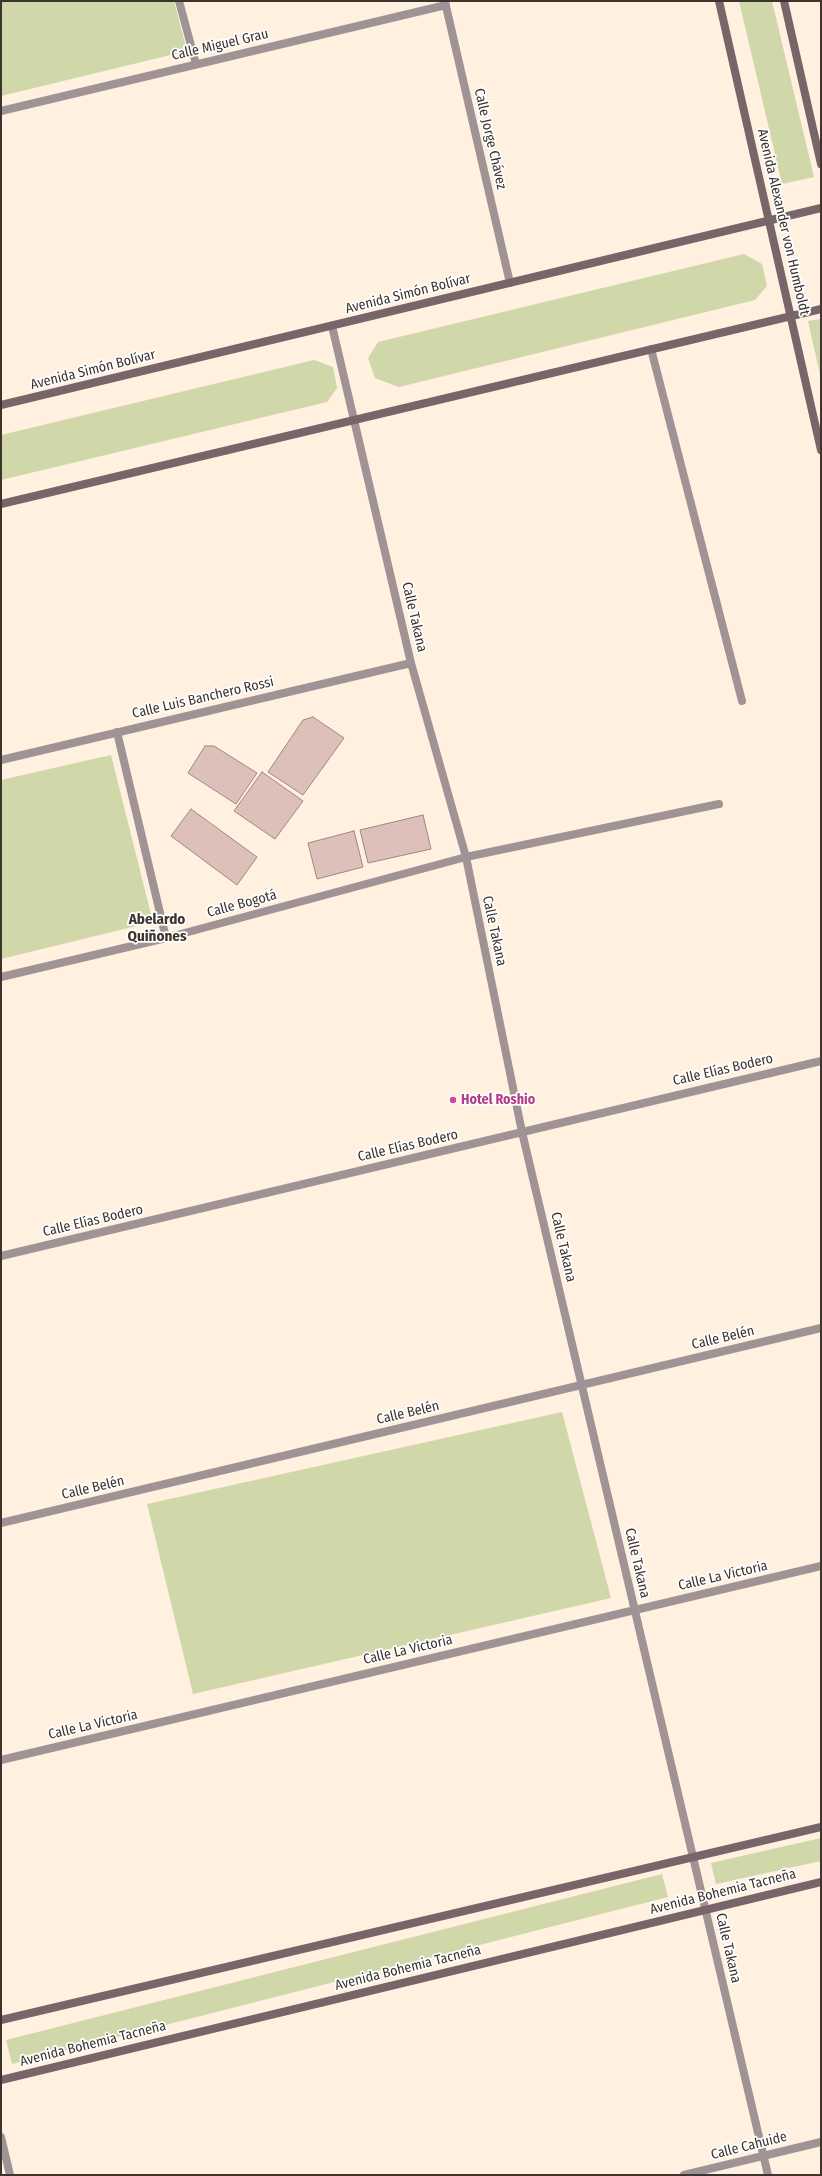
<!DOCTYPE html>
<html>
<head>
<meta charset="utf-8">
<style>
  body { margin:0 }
  #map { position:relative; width:822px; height:2176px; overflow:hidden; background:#fff0e0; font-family:"Fira Sans Condensed",sans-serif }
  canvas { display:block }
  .frame { position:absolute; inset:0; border:2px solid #3c342d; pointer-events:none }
</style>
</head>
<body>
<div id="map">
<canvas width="822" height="2176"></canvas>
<div class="frame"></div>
</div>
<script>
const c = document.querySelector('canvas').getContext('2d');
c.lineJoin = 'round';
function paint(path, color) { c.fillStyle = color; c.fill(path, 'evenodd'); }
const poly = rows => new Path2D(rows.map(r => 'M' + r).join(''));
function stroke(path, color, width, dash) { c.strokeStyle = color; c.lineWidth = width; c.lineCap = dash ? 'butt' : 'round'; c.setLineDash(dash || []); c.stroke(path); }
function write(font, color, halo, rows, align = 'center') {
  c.font = font + ' "Fira Sans Condensed",sans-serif'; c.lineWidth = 3.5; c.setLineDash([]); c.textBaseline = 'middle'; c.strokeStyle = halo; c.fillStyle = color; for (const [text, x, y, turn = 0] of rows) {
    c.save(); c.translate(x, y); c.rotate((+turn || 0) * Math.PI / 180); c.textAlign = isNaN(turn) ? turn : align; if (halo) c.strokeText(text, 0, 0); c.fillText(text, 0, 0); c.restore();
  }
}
paint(poly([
  [1,1,174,1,187,51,1,96],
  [739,1,772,1,814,177,782,184],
  [744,254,762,264,767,286,755,300,399,387,375,378,368,358,378,342],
  [821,319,821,379,808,321],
  [314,360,333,367,337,388,327,402,1,480,1,435],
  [111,755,153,922,1,959,1,780],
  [562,1412,611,1598,193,1694,147,1504],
  [821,1838,821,1861,716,1884,711,1863],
  [662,1874,668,1897,12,2064,6,2040]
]), '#d0d7a9');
const building = poly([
  [313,717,344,738,303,795,268,772,303,720,313,717],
  [205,746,214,746,257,773,236,804,188,773,205,746],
  [262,772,303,801,275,839,234,811,262,772],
  [191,809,257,857,237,885,171,836,191,809],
  [423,815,431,849,368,863,360,830,423,815],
  [354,831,363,867,317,879,308,843,354,831]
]);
paint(building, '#dcc0b9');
stroke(building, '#a08680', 1);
stroke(poly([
  [651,349,742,701],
  [466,857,719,804]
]), '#9f9395', 8);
stroke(poly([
  [179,1,196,64],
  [445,2,510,283],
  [1,111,446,5],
  [332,326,411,663,466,857,522,1132,768,2175],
  [117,732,166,938],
  [1,760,411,663],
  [1,977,166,938,466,857],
  [1,1256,821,1061],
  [1,1523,821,1328],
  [1,1760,821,1566],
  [1,2137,10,2175],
  [684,2175,821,2142]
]), '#9f9395', 8);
stroke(poly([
  [719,1,821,450],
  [784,1,821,164],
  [1,405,821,208],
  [1,504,821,309],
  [1,2020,821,1827],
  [1,2080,821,1882]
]), '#776569', 8);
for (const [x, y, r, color] of [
  [453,1100,4,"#d1479c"]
]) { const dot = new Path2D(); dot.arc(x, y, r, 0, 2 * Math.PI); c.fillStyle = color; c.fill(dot); stroke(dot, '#fff', 1.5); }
write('14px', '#3c342d', '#fff', [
  ["Calle Miguel Grau",220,45,-13],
  ["Calle Jorge Chávez",490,139,77],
  ["Avenida Alexander von Humboldt",783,222,77],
  ["Avenida Simón Bolívar",408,294,-14],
  ["Avenida Simón Bolívar",93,370,-14],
  ["Calle Takana",414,617,77],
  ["Calle Luis Banchero Rossi",203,698,-13],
  ["Calle Bogotá",242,904,-15],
  ["Calle Takana",494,931,78],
  ["Calle Elías Bodero",723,1070,-13],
  ["Calle Elías Bodero",408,1146,-13],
  ["Calle Elías Bodero",93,1221,-13],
  ["Calle Takana",563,1247,77],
  ["Calle Belén",723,1338,-13],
  ["Calle Belén",408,1413,-13],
  ["Calle Belén",93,1488,-13],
  ["Calle Takana",637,1563,77],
  ["Calle La Victoria",723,1576,-13],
  ["Calle La Victoria",408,1650,-13],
  ["Calle La Victoria",93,1725,-13],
  ["Avenida Bohemia Tacneña",723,1892,-14],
  ["Calle Takana",728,1948,77],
  ["Avenida Bohemia Tacneña",408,1968,-14],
  ["Avenida Bohemia Tacneña",93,2044,-14],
  ["Calle Cahuide",749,2146,-14]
]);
write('bold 14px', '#b23c85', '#fff', [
  ["Hotel Roshio",461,1100]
], 'left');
write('bold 15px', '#3c342d', '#fff', [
  ["Abelardo",157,920],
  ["Quiñones",157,937]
]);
</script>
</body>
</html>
